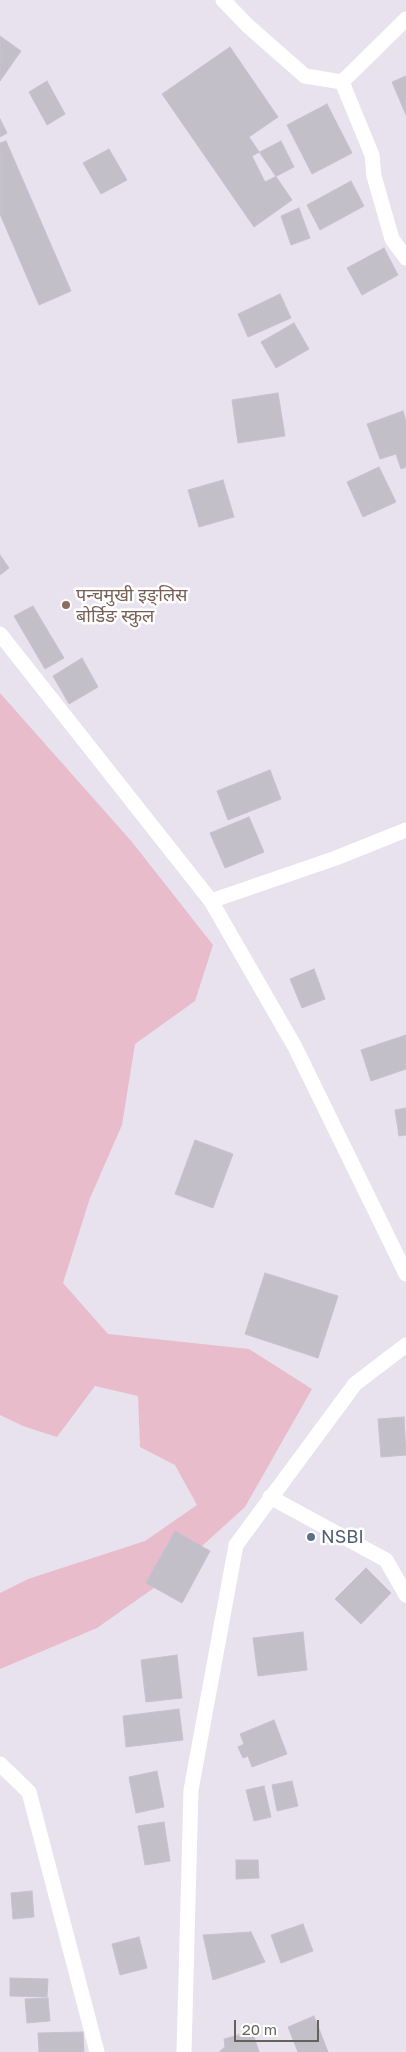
<!DOCTYPE html>
<html>
<head>
<meta charset="utf-8">
<style>
  body { margin:0 }
  #map { position:relative; width:406px; height:2052px; overflow:hidden; background:#e7e2ee; font-family:"Golos Text",sans-serif }
  canvas { display:block }
  .scale { position:absolute; left:234px; top:2020px; width:85px; height:22px; box-sizing:border-box; border:2px solid #62645a; border-top:0; padding-left:6px; font-size:15px; line-height:18px; white-space:nowrap; color:#62645a; -webkit-text-stroke:4px #fff; paint-order:stroke }
</style>
</head>
<body>
<div id="map">
<canvas width="406" height="2052"></canvas>
<div class="scale">20 m</div>
</div>
<script>
const c = document.querySelector('canvas').getContext('2d');
c.lineJoin = 'round';
function paint(path, color) { c.fillStyle = color; c.fill(path, 'evenodd'); }
const poly = rows => new Path2D(rows.map(r => 'M' + r).join(''));
function stroke(path, color, width, dash) { c.strokeStyle = color; c.lineWidth = width; c.lineCap = dash ? 'butt' : 'round'; c.setLineDash(dash || []); c.stroke(path); }
function write(font, color, halo, rows, align = 'center') {
  c.font = font + ' "Golos Text","Noto Sans Devanagari",sans-serif'; c.lineWidth = 5; c.setLineDash([]); c.textBaseline = 'middle'; c.strokeStyle = halo; c.fillStyle = color; for (const [text, x, y, turn = 0] of rows) {
    c.save(); c.translate(x, y); c.rotate((+turn || 0) * Math.PI / 180); c.textAlign = isNaN(turn) ? turn : align; if (halo) c.strokeText(text, 0, 0); c.fillText(text, 0, 0); c.restore();
  }
}
paint(poly([
  [0,693,132,842,213,945,195,1001,135,1044,122,1125,90,1198,63,1283,108,1334,249,1349,312,1389,245,1507,161,1583,97,1628,0,1669,0,1593,28,1579,145,1541,197,1505,175,1465,140,1447,138,1396,95,1386,57,1437,23,1426,0,1415]
]), '#e8bccb');
const building = poly([
  [0,36,21,51,0,81,0,36],
  [230,47,278,117,249,137,292,200,254,227,162,94,230,47],
  [406,76,406,115,392,82,406,76],
  [47,81,65,114,47,125,29,92,47,81],
  [327,104,352,153,312,174,287,125,327,104],
  [0,119,7,133,0,137,0,119],
  [6,141,71,291,39,305,0,214,0,143,6,141],
  [281,141,294,167,265,182,252,156,281,141],
  [109,149,127,180,101,194,83,163,109,149],
  [351,181,364,206,320,230,307,205,351,181],
  [299,208,310,238,291,245,281,216,299,208],
  [384,248,398,275,362,295,347,268,384,248],
  [280,294,291,318,248,337,238,314,280,294],
  [294,323,309,349,276,368,261,342,294,323],
  [278,393,285,436,238,443,232,400,278,393],
  [403,411,406,421,406,467,401,469,396,454,380,459,367,424,403,411],
  [379,467,396,502,363,517,347,482,379,467],
  [223,480,234,517,199,527,188,490,223,480],
  [0,555,9,568,0,575,0,555],
  [33,606,64,658,45,669,14,616,33,606],
  [82,658,98,687,69,704,53,676,82,658],
  [270,770,281,799,228,820,217,791,270,770],
  [249,817,264,852,225,868,210,833,249,817],
  [314,969,325,999,302,1008,290,979,314,969],
  [406,1035,406,1069,371,1081,361,1050,406,1035],
  [406,1108,406,1135,399,1136,395,1110,406,1108],
  [195,1140,233,1154,213,1208,175,1194,195,1140],
  [265,1273,338,1296,318,1358,245,1334,265,1273],
  [404,1417,406,1455,381,1457,378,1419,404,1417],
  [175,1531,210,1551,182,1603,146,1583,175,1531],
  [366,1568,391,1593,361,1624,335,1599,366,1568],
  [303,1632,307,1670,258,1676,253,1638,303,1632],
  [177,1655,182,1698,146,1702,141,1660,177,1655],
  [179,1709,183,1740,126,1747,123,1716,179,1709],
  [274,1720,287,1754,252,1767,248,1756,243,1758,238,1747,244,1744,240,1734,274,1720],
  [157,1771,164,1807,136,1813,129,1777,157,1771],
  [292,1781,298,1806,277,1811,272,1785,292,1781],
  [264,1786,271,1817,254,1821,246,1790,264,1786],
  [164,1822,170,1861,145,1865,138,1826,164,1822],
  [236,1860,258,1860,259,1878,236,1879,236,1860],
  [32,1891,34,1917,13,1919,11,1893,32,1891],
  [303,1924,313,1951,281,1963,271,1935,303,1924],
  [251,1932,265,1962,213,1980,203,1935,251,1932],
  [139,1937,147,1968,120,1975,112,1944,139,1937],
  [10,1978,48,1979,47,1997,10,1996,10,1978],
  [48,1998,50,2021,27,2023,25,1999,48,1998],
  [314,2016,328,2052,298,2052,288,2027,314,2016],
  [252,2031,259,2052,219,2052,225,2047,224,2039,252,2031],
  [83,2032,84,2052,39,2052,38,2033,83,2032]
]);
paint(building, '#c3bfc9');
stroke(building, '#c7c0d3', 1);
stroke(poly([
  [223,0,248,26,305,76,342,82,406,19],
  [342,82,372,155,374,176,392,239,406,258],
  [0,634,211,901,295,1047,406,1274],
  [211,901,336,858,406,830],
  [270,1497,386,1560,406,1595],
  [184,2052,191,1790,236,1545,355,1384,406,1345]
]), '#fff', 15);
stroke(poly([
  [0,1764,29,1792,97,2052]
]), '#fff', 15);
for (const [x, y, r, color] of [
  [66,605,5,"#8d6e63"],
  [311,1537,5,"#5c6f8a"]
]) { const dot = new Path2D(); dot.arc(x, y, r, 0, 2 * Math.PI); c.fillStyle = color; c.fill(dot); stroke(dot, '#fff', 2); }
write('18px', '#785e54', '#fff', [
  ["पन्चमुखी इङ्लिस",76,595],
  ["बोर्डिङ स्कुल",76,616]
], 'left');
write('18px', '#4e5e75', '#fff', [
  ["NSBI",321,1537]
], 'left');
</script>
</body>
</html>
